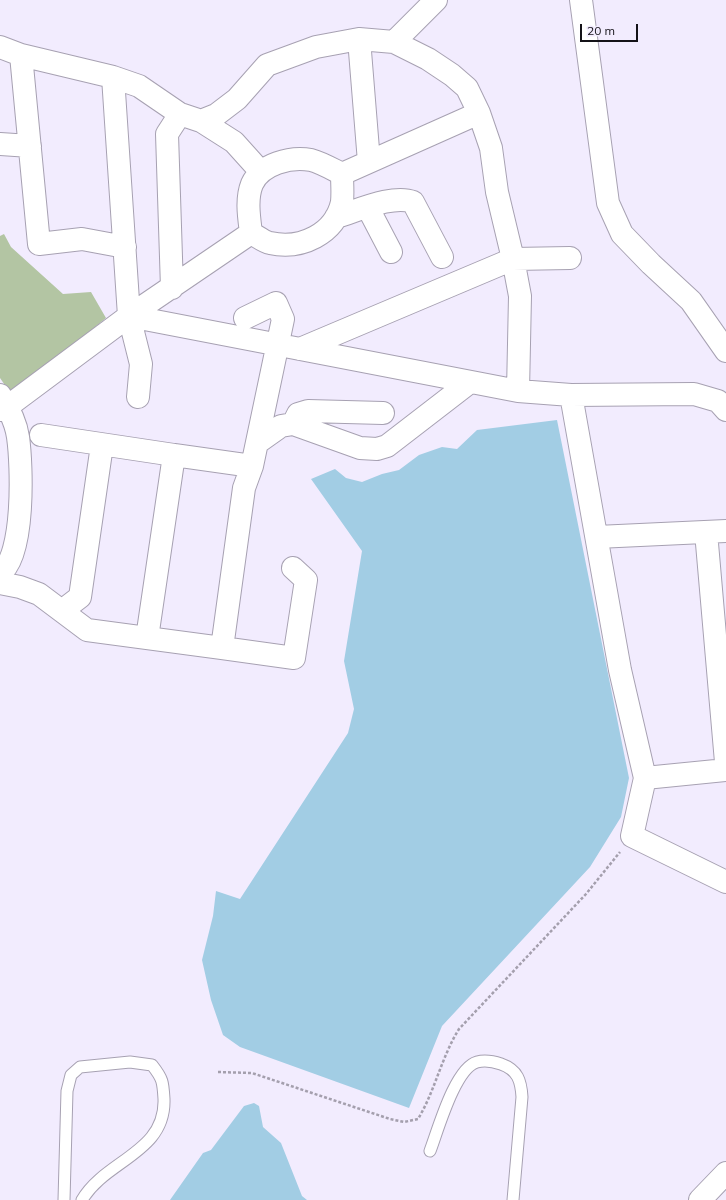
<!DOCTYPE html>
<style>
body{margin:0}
#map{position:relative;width:726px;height:1200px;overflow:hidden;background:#f2ecfe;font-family:Mulish,sans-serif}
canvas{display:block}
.scale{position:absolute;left:580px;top:24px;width:58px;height:18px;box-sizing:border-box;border:2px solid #141218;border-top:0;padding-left:5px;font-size:12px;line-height:14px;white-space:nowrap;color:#141218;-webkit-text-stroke:3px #f2ecfe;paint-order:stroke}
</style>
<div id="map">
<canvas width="726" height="1200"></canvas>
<div class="scale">20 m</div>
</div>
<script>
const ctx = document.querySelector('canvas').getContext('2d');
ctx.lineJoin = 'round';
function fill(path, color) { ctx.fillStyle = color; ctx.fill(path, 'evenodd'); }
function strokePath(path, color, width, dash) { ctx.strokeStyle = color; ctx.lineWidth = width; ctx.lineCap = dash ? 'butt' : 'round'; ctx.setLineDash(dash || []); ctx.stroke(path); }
fill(new Path2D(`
 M 4,234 L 11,247 L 63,294 L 91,292 L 106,318 L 41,372 L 11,394 L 0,378 L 0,236 Z`), '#b3c5a3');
fill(new Path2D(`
 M 557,420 L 629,778 L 621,817 L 590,867 L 442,1026 L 409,1108 L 240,1047 L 223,1035 L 211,1000 L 202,960 L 213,916 L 216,891 L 240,899 L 348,733 L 354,709 L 344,661 L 362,551 L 311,479 L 335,469 L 346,478 L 362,482 L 382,474 L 399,470 L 419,455 L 442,447 L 457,449 L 477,430 Z
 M 254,1103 L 259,1106 L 263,1127 L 281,1143 L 302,1196 L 307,1200 L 170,1200 L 203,1153 L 211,1150 L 244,1106 Z`), '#a2cde4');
const lane = new Path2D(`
 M 430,1151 C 438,1130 455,1068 477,1062 C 485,1060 495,1062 501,1064 C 518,1070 521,1081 522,1097 L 513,1200
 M 64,1200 L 67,1091 L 71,1075 L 80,1067 L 130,1062 L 152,1065 C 163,1079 163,1082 164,1099 C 166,1153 105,1160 82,1200`);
const street = new Path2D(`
 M 581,0 L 608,203 L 622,234 L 651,264 L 691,301 L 726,351
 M 359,39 L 369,162
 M 394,42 L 436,0
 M 0,47 L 21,55 L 113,77 L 139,86 L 180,114 L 201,121 L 216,115 L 237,99 L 267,65 L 316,47 L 359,39 L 394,42 L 428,59 L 452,75 L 467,88 L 479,113 L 491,148 L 497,192 L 513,259 L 520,296 L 518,391
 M 21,55 L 39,244 L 82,239 L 125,247
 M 113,77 L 129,316 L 141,364 L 138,397
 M 201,121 L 234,142 L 261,172
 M 0,144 L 30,146
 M 368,208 L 391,252
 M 336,217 C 357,211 393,194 413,202 L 442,257
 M 251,233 C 249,217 246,199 252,184 C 261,164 291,156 311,160 C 322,163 332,169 342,174
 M 172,288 L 167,134 L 180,114
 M 129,316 L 518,391 L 571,395 L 620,670 L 645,778 L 632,836 L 726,882
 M 300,349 L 513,259 L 570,258
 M 0,395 C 8,407 16,423 18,437 C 22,465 25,557 0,573
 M 571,395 L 694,394 L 718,401 L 726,410
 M 0,410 L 7,407 L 129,316 L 251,233 C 257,236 264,242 270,243 C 301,250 335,234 342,202 C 343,192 342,183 342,174 L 479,113
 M 293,424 L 298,414 L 308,411 L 383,413
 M 41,435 L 174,455
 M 257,443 L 281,426 L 293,424 L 360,448 L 377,449 L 387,446 L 470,382
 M 706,532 L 726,762
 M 597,537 L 726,531
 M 0,583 L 20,587 L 39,594 L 87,630 L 222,648 L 244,488 L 252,466 L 283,319 L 276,303 L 245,318
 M 63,610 L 80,597 L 102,445
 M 147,638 L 174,455 L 252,466
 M 222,648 L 294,658 L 306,580 L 293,568
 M 645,778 L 726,770
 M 700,1200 L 726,1173`);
strokePath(lane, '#a7a1b2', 13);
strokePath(street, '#a7a1b2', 24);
strokePath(new Path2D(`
 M 218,1072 L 252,1073 L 390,1119 L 404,1122 L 418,1119 C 435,1091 441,1058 459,1029 L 586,894 L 620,852`), '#a49fad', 2.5, [3, 2]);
strokePath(lane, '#fff', 11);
strokePath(street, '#fff', 22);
</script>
